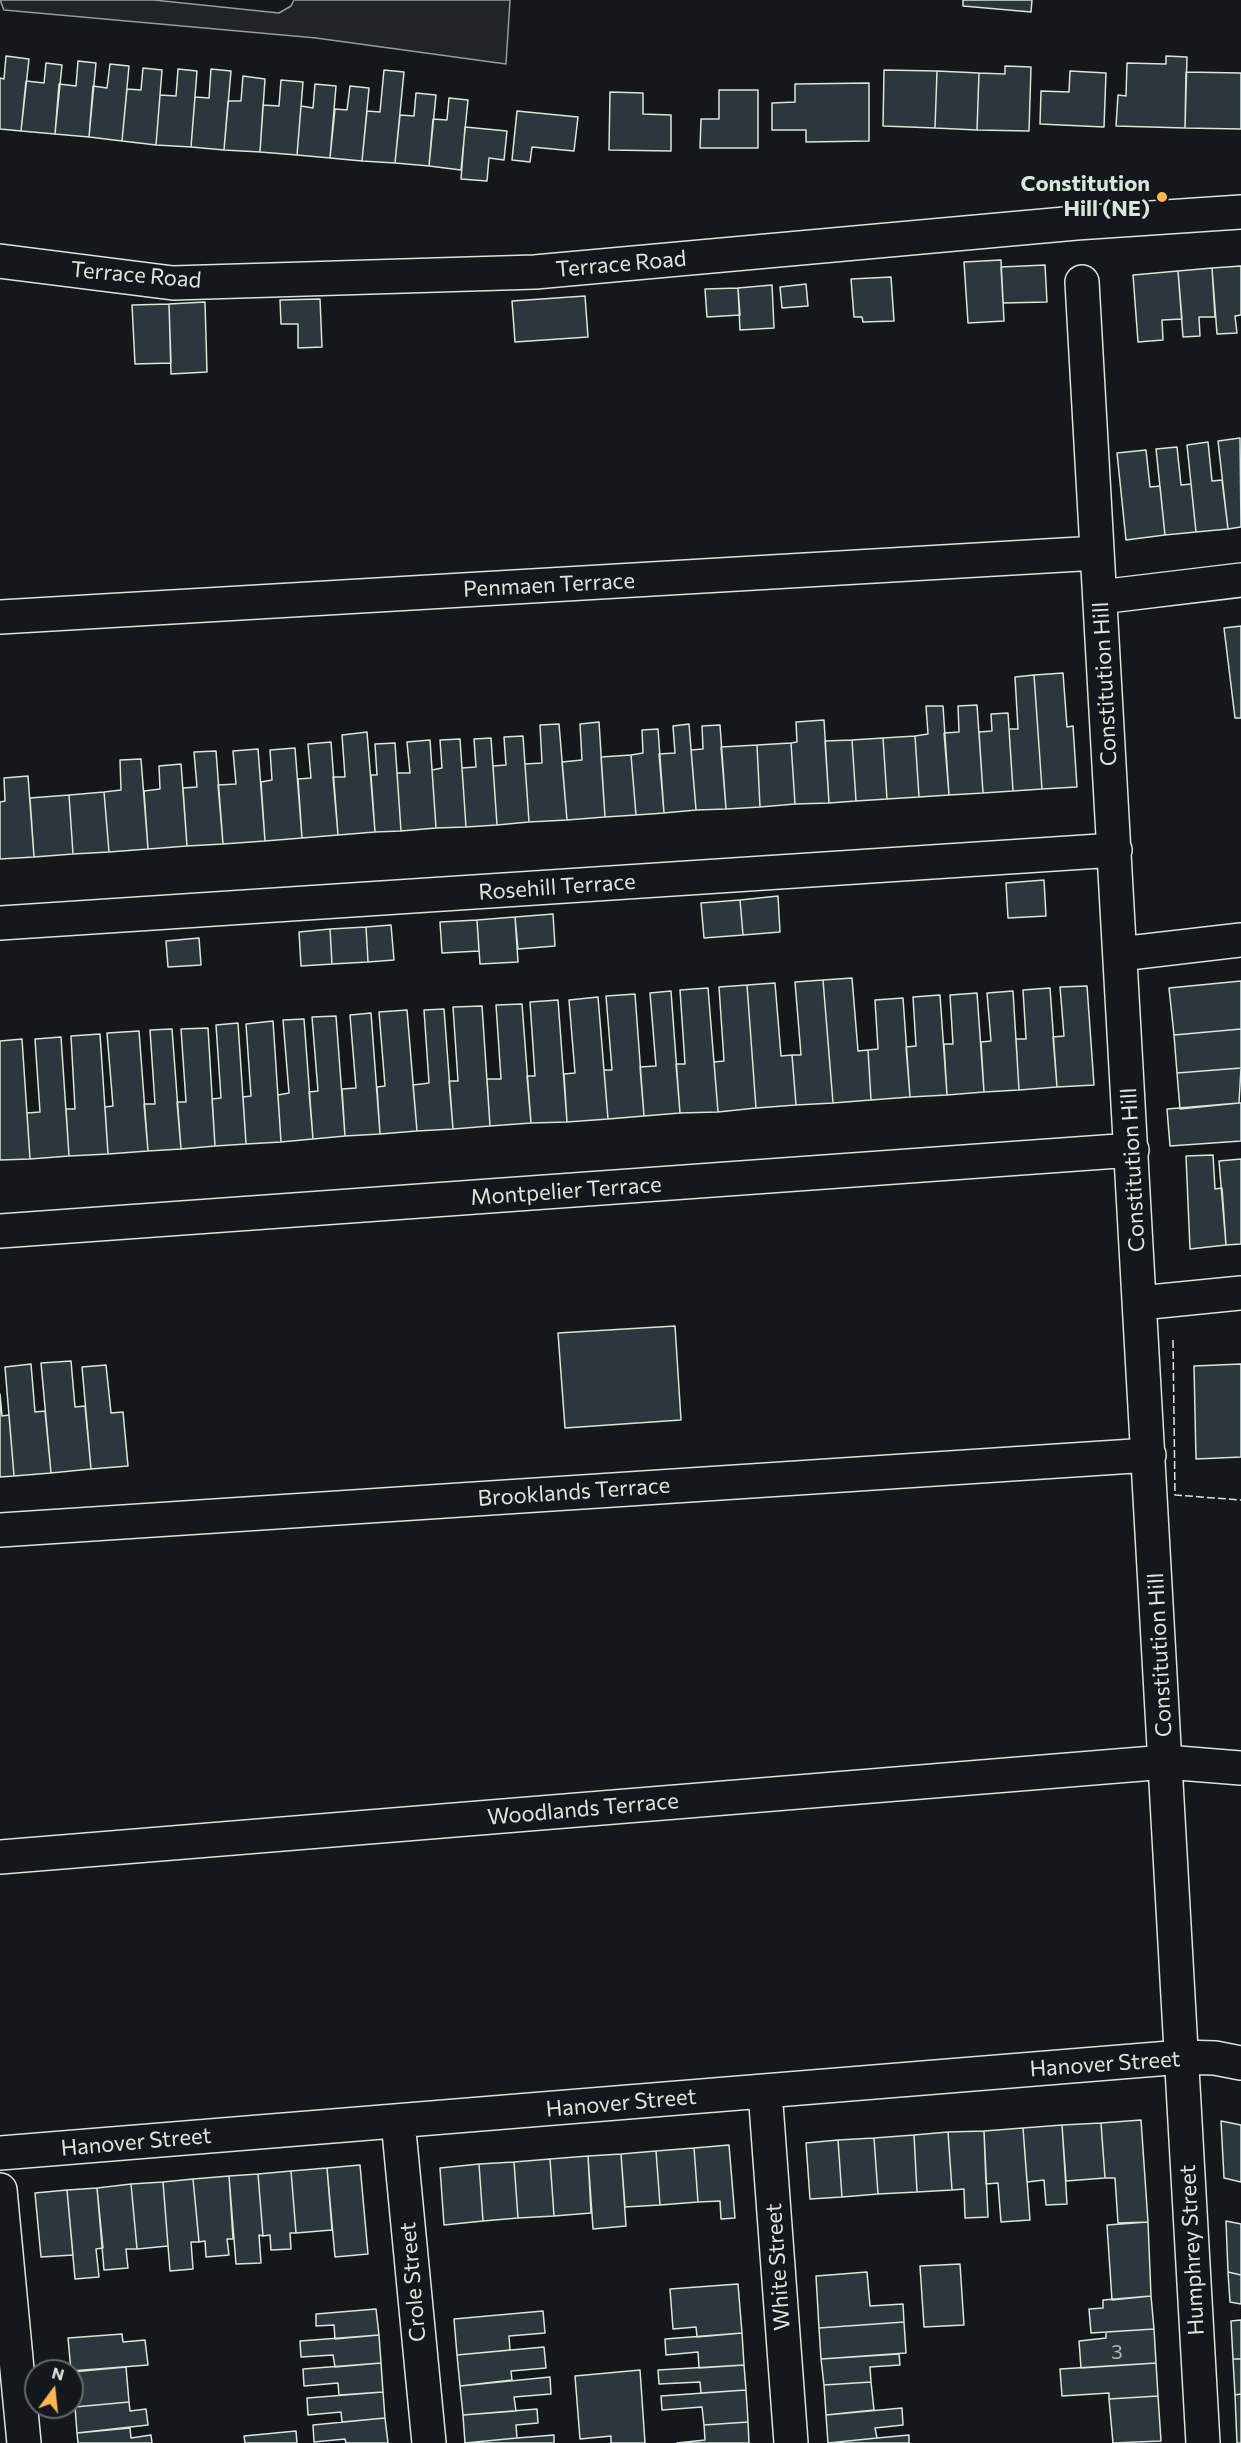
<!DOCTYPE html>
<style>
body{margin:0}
#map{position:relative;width:1241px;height:2443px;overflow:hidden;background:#14181c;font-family:Commissioner,sans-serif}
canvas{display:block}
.north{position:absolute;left:24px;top:2359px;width:60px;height:60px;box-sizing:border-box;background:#14181c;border:2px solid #626a69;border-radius:50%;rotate:15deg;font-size:16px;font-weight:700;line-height:24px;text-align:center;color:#d8e6dc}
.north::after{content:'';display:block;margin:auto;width:21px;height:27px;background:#ffb74d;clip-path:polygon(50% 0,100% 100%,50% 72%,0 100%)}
</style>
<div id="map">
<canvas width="1241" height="2443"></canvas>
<div class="north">N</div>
</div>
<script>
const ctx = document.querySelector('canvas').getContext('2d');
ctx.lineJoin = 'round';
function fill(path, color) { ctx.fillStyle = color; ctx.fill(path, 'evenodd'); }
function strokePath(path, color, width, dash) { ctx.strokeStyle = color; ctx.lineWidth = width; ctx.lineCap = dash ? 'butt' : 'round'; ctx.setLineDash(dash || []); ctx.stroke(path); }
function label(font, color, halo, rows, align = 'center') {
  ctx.font = font + ' Commissioner,sans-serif'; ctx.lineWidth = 4.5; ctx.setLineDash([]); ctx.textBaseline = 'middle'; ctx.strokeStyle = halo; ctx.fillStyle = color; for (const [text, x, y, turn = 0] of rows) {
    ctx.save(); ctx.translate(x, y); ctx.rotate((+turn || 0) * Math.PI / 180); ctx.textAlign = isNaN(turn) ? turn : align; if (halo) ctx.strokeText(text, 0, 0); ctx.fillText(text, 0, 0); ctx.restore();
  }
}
const green = new Path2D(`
 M 0,0 L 154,0 L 279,13 L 291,6 L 294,0 L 510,0 L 506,64 L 316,38 L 4,10 Z`);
fill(green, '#202428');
strokePath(green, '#939e99', 1.5);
const building = new Path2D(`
 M 963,0 L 1032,0 L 1031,12 L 963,6 Z
 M 6,56 L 29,59 L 21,131 L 0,129 L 0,78 L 4,79 Z
 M 1166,56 L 1187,57 L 1185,128 L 1116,126 L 1118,95 L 1126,96 L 1127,63 L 1166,64 Z
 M 78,61 L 96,63 L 89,137 L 55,134 L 59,84 L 76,86 Z
 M 46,63 L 62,65 L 55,134 L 21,131 L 26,81 L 44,83 Z
 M 110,64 L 129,66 L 122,141 L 89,137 L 93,86 L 107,88 Z
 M 1005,66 L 1031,67 L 1029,131 L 977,130 L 979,73 L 1005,74 Z
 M 143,68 L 162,70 L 156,145 L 122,141 L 127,89 L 141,90 Z
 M 178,69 L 197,71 L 191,147 L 156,145 L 160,95 L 176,96 Z
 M 211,69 L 231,71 L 224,150 L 191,147 L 195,97 L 209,98 Z
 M 384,70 L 404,72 L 395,163 L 362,161 L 367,111 L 380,112 Z
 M 884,70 L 937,71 L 935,128 L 883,126 Z
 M 937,71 L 979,73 L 977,130 L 935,128 Z
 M 1070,71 L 1106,73 L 1104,127 L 1040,124 L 1041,91 L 1069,92 Z
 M 1186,72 L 1241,73 L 1241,129 L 1185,128 Z
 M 243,76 L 265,79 L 260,152 L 224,150 L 228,101 L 241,101 Z
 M 281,80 L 303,82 L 297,155 L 260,152 L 263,105 L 279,106 Z
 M 869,83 L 869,141 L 806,142 L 806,130 L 772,130 L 772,103 L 795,102 L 795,84 Z
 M 315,84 L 336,86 L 330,158 L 297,155 L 301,106 L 313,108 Z
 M 350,86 L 369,88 L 362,161 L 330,158 L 335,109 L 347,110 Z
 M 719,90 L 758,90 L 758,148 L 700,148 L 701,119 L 719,119 Z
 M 610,92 L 643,93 L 643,114 L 671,115 L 671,151 L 609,150 Z
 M 416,93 L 436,95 L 429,166 L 395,163 L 400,115 L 414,116 Z
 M 449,98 L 468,100 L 461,170 L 429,166 L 433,119 L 447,120 Z
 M 517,111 L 578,117 L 574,151 L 532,147 L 530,162 L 512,160 Z
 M 465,127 L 507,131 L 504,160 L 489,158 L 487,181 L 461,179 Z
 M 1001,260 L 1004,321 L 968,323 L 964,262 Z
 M 1045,265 L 1047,302 L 1003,303 L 1001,267 Z
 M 1241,266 L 1241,315 L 1235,316 L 1237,333 L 1217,334 L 1212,268 Z
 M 1212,268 L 1215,317 L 1199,317 L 1200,336 L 1183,337 L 1178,271 Z
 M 1178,271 L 1182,319 L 1162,320 L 1163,340 L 1138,342 L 1133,275 Z
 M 891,277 L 894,321 L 863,322 L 862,317 L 854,317 L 851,279 Z
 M 806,284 L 808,306 L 782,308 L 780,287 Z
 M 772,285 L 774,328 L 740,330 L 738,288 Z
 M 738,288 L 740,315 L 707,317 L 705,289 Z
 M 585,296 L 588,337 L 515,342 L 512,301 Z
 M 320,299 L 322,347 L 298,348 L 298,324 L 281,324 L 280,300 Z
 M 205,302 L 207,372 L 171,374 L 169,304 Z
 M 169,304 L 171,363 L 135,364 L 132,305 Z
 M 1240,438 L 1241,527 L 1228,529 L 1218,441 Z
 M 1208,442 L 1212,481 L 1222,480 L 1228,529 L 1196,532 L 1187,445 Z
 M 1177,447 L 1181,485 L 1191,484 L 1196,532 L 1165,535 L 1156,449 Z
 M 1146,450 L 1150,487 L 1160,486 L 1165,535 L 1126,540 L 1117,453 Z
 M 1241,626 L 1241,718 L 1235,718 L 1224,628 Z
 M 1063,673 L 1067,727 L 1073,726 L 1077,787 L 1042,789 L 1034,675 Z
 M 1034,675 L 1042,789 L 1013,791 L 1009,729 L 1018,729 L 1015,677 Z
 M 977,705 L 983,793 L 949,795 L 944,733 L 959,732 L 958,706 Z
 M 926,706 L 943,706 L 949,795 L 919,797 L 915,736 L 928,734 Z
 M 1008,713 L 1013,791 L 983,793 L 979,732 L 992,731 L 991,714 Z
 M 824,720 L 829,803 L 795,804 L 791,743 L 797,742 L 796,722 Z
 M 599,722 L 605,817 L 567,820 L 562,762 L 582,760 L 580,724 Z
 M 559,724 L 567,820 L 529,822 L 525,764 L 542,763 L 540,725 Z
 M 689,724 L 696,810 L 664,813 L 659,754 L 675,753 L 673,726 Z
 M 720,725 L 726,809 L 696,810 L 691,750 L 703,749 L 702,726 Z
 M 658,729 L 664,813 L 636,815 L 631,755 L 643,753 L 642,730 Z
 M 367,732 L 375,832 L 338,835 L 333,777 L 345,777 L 342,735 Z
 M 523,736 L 529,822 L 497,825 L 493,766 L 506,765 L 504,737 Z
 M 915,736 L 919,797 L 887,799 L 883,738 Z
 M 491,738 L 497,825 L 466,827 L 462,768 L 476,767 L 474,739 Z
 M 883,738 L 887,799 L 856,801 L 852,740 Z
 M 460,739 L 466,827 L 436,828 L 432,770 L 442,768 L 440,740 Z
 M 430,740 L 436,828 L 401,831 L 397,773 L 410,773 L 407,742 Z
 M 852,740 L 856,801 L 829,803 L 825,741 Z
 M 331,742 L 338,835 L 302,838 L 298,779 L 311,778 L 308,744 Z
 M 395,743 L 401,831 L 375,832 L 371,775 L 377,775 L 375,744 Z
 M 791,743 L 795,804 L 760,807 L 757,745 Z
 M 757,745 L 760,807 L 726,809 L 721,747 Z
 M 295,748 L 302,838 L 265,841 L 261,782 L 272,780 L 270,750 Z
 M 258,749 L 265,841 L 223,844 L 218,785 L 236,784 L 233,751 Z
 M 216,751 L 223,844 L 187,846 L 183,788 L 197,787 L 194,752 Z
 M 631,755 L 636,815 L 605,817 L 601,757 Z
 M 141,759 L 148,849 L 109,852 L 104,792 L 121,790 L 120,760 Z
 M 181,764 L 187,846 L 148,849 L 144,791 L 160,789 L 159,766 Z
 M 28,776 L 34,857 L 0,859 L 0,802 L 5,801 L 4,778 Z
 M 104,792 L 109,852 L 73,854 L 69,795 Z
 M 69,795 L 73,854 L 34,857 L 30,798 Z
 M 1044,880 L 1046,916 L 1008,918 L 1006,883 Z
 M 778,896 L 780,932 L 743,935 L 740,900 Z
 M 740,900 L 743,935 L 704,938 L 701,903 Z
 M 553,914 L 555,946 L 518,949 L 515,917 Z
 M 515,917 L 518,962 L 480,964 L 477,920 Z
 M 477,920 L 479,951 L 442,953 L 440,922 Z
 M 391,925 L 394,960 L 368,962 L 366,927 Z
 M 366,927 L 368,962 L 332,964 L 330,929 Z
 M 330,929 L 332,964 L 301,966 L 299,932 Z
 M 199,938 L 201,965 L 168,967 L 166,941 Z
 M 852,978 L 858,1051 L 868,1050 L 871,1100 L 833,1103 L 823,980 Z
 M 823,980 L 833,1103 L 796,1105 L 792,1055 L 801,1055 L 795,982 Z
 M 1241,981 L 1241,1029 L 1174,1035 L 1169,988 Z
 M 775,983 L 781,1056 L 792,1055 L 796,1105 L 756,1108 L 747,985 Z
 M 747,985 L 756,1108 L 718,1112 L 714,1062 L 724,1061 L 719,987 Z
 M 1087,986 L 1094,1085 L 1057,1087 L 1053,1037 L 1064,1036 L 1060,987 Z
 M 708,988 L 718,1112 L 680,1113 L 676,1064 L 685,1064 L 680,990 Z
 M 1050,988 L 1057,1087 L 1019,1090 L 1016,1039 L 1026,1039 L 1023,990 Z
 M 671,991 L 680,1113 L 644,1116 L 640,1067 L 656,1066 L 650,993 Z
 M 1013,991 L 1019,1090 L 984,1092 L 981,1042 L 991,1041 L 987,993 Z
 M 977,993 L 984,1092 L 947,1095 L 944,1044 L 953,1044 L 950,995 Z
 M 635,994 L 644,1116 L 608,1119 L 604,1070 L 612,1070 L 606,996 Z
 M 940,995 L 947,1095 L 910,1097 L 906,1047 L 916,1046 L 913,997 Z
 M 598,997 L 608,1119 L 567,1122 L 564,1074 L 575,1073 L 569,1000 Z
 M 903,998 L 910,1097 L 871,1100 L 868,1050 L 878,1049 L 875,1000 Z
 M 558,1000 L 567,1122 L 531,1123 L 527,1076 L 535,1076 L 530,1002 Z
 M 522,1004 L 531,1123 L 490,1126 L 487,1079 L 501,1079 L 496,1005 Z
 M 482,1006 L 490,1126 L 453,1129 L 449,1081 L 458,1081 L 453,1007 Z
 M 444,1009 L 453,1129 L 417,1131 L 413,1085 L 429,1083 L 424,1010 Z
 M 407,1010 L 417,1131 L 380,1134 L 377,1087 L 385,1086 L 379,1012 Z
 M 371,1013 L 380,1134 L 345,1136 L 342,1089 L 356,1088 L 350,1015 Z
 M 336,1016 L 345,1136 L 313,1139 L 309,1092 L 318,1091 L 312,1017 Z
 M 304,1019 L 313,1139 L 281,1142 L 278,1095 L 289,1093 L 283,1020 Z
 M 273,1021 L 281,1142 L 246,1144 L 243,1097 L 251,1096 L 246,1024 Z
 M 238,1023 L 246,1144 L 215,1146 L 212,1099 L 221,1098 L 216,1025 Z
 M 208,1028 L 215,1146 L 181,1149 L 177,1102 L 186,1102 L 181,1029 Z
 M 172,1029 L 181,1149 L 148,1151 L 144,1104 L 155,1104 L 150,1030 Z
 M 1241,1029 L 1241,1068 L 1177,1073 L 1174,1035 Z
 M 139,1031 L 148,1151 L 108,1154 L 105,1107 L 113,1106 L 107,1033 Z
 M 100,1034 L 108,1154 L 69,1156 L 66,1109 L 75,1109 L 71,1036 Z
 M 61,1037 L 69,1156 L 30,1159 L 27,1113 L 40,1112 L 35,1039 Z
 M 22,1039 L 30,1159 L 0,1160 L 0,1041 Z
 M 1241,1068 L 1239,1103 L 1180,1109 L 1177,1073 Z
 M 1239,1103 L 1241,1103 L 1241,1141 L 1170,1146 L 1167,1109 Z
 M 1213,1155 L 1215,1189 L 1222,1188 L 1226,1245 L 1190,1249 L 1186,1156 Z
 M 1241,1159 L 1241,1244 L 1226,1245 L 1219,1161 Z
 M 675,1326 L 681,1420 L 565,1428 L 558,1333 Z
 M 71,1361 L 75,1407 L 85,1406 L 91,1469 L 51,1473 L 41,1363 Z
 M 31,1364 L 35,1412 L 45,1411 L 51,1473 L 14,1476 L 5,1367 Z
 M 1241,1364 L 1241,1457 L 1196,1459 L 1194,1366 Z
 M 106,1365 L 111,1413 L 123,1412 L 128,1466 L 91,1469 L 82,1367 Z
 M 0,1394 L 2,1416 L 9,1415 L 14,1476 L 0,1477 Z
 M 1141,2120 L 1148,2222 L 1118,2223 L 1115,2178 L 1105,2178 L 1101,2123 Z
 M 1221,2121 L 1241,2125 L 1241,2182 L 1224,2178 Z
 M 1101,2123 L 1105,2178 L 1066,2181 L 1062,2125 Z
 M 1062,2125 L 1067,2204 L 1046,2205 L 1044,2180 L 1027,2182 L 1023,2128 Z
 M 1023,2128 L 1030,2220 L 1001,2222 L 998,2183 L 986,2184 L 984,2131 Z
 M 984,2131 L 988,2217 L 965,2218 L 964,2189 L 952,2190 L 948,2132 Z
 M 948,2132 L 952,2190 L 917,2192 L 914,2135 Z
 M 914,2135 L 917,2192 L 878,2194 L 874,2138 Z
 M 874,2138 L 878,2194 L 842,2197 L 838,2140 Z
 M 838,2140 L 842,2197 L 810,2199 L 806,2143 Z
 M 729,2145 L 735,2218 L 721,2219 L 720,2201 L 698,2202 L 694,2148 Z
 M 694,2148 L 698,2202 L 660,2205 L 656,2151 Z
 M 656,2151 L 660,2205 L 625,2207 L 621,2154 Z
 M 621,2154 L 626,2226 L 593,2229 L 588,2156 Z
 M 588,2156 L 591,2213 L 554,2216 L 550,2159 Z
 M 550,2159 L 554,2216 L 518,2218 L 514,2162 Z
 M 514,2162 L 518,2218 L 483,2221 L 479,2164 Z
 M 479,2164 L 483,2221 L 444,2225 L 440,2168 Z
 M 360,2165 L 368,2254 L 335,2257 L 327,2168 Z
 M 327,2168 L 332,2230 L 296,2233 L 291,2171 Z
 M 291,2171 L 296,2233 L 290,2233 L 291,2249 L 271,2250 L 270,2235 L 263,2236 L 258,2174 Z
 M 258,2174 L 263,2236 L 259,2235 L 261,2263 L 236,2264 L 229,2176 Z
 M 229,2176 L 233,2239 L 227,2239 L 229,2255 L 206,2257 L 205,2241 L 199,2242 L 193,2179 Z
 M 193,2179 L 199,2242 L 191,2242 L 193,2269 L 170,2271 L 163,2182 Z
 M 163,2182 L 168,2246 L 137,2249 L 131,2184 Z
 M 131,2184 L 137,2249 L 126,2249 L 128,2268 L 104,2270 L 97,2188 Z
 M 97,2188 L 103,2248 L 96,2249 L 99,2277 L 75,2279 L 67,2190 Z
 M 67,2190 L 73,2255 L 41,2257 L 35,2193 Z
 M 1226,2221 L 1241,2224 L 1241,2275 L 1228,2272 Z
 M 1148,2222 L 1151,2296 L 1112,2300 L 1107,2225 Z
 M 960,2264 L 964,2325 L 924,2327 L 920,2266 Z
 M 867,2272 L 870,2306 L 903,2304 L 904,2322 L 819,2328 L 816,2276 Z
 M 1228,2272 L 1241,2275 L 1241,2304 L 1230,2302 Z
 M 738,2284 L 742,2333 L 697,2337 L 696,2327 L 673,2329 L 670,2289 Z
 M 1151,2296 L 1154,2329 L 1091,2333 L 1089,2309 L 1103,2308 L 1103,2300 Z
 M 376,2309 L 379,2335 L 335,2339 L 334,2325 L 316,2326 L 316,2314 Z
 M 543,2311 L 545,2333 L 509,2336 L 510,2350 L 457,2355 L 454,2319 Z
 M 1241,2320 L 1241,2359 L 1233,2359 L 1231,2321 Z
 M 904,2322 L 906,2353 L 821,2359 L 819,2328 Z
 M 1154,2329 L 1156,2363 L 1081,2368 L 1079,2341 L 1106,2338 L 1106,2332 Z
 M 742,2333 L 744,2365 L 699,2368 L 698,2352 L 666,2355 L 665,2339 Z
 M 122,2334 L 123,2342 L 145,2340 L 148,2365 L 71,2371 L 68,2338 Z
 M 379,2335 L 381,2363 L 335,2367 L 333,2355 L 301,2357 L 300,2341 Z
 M 544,2347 L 546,2368 L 511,2371 L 512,2380 L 460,2386 L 457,2355 Z
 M 899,2354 L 900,2365 L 870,2367 L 871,2382 L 824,2385 L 821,2359 Z
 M 1233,2359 L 1241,2359 L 1241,2394 L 1235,2395 Z
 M 381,2363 L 383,2392 L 339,2395 L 338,2383 L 304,2386 L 303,2369 Z
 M 1156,2363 L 1158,2396 L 1109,2399 L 1109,2393 L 1062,2396 L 1060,2369 Z
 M 744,2365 L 746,2390 L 701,2393 L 700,2382 L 659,2384 L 658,2370 Z
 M 126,2367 L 129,2402 L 75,2407 L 72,2372 Z
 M 640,2370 L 645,2443 L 611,2443 L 611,2436 L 580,2439 L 575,2376 Z
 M 550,2377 L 551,2394 L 514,2397 L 516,2411 L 463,2415 L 460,2386 Z
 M 871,2382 L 874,2410 L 826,2415 L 824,2385 Z
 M 746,2390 L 748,2422 L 704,2425 L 702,2407 L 662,2410 L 661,2396 Z
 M 383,2392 L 385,2418 L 342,2422 L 341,2412 L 308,2415 L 307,2398 Z
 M 1241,2394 L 1241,2443 L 1237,2443 L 1235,2395 Z
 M 1158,2396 L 1161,2441 L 1113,2443 L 1109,2399 Z
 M 129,2402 L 130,2411 L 146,2409 L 148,2425 L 77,2433 L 75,2407 Z
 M 902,2408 L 903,2425 L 875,2428 L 877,2438 L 828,2443 L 826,2415 Z
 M 537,2409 L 538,2423 L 516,2425 L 517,2438 L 465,2443 L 463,2415 Z
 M 385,2418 L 388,2443 L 346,2443 L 345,2439 L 314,2442 L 313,2425 Z
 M 748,2422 L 749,2443 L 677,2443 L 705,2440 L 704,2425 Z
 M 130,2428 L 131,2438 L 151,2435 L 152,2443 L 78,2443 L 77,2433 Z
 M 296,2431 L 297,2443 L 245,2443 L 244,2436 Z
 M 554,2435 L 554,2443 L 465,2443 L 517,2438 Z
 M 909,2435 L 909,2443 L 828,2443 L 877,2438 Z`);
fill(building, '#2c363c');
strokePath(building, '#d8e6dc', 1.5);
const minor = new Path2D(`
 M 0,261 L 173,283 L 535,272 L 1076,223 L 1241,212
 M 1082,282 L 1203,2443
 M 1100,597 L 1241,580
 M 0,617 L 1097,553
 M 0,923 L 1115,850
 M 1120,954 L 1241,940
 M 0,1231 L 1132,1150
 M 1140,1303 L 1241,1293
 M 0,1530 L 1149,1455
 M 0,1857 L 1166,1762 L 1241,1768
 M 765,2091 L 791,2443
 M 398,2121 L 429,2443
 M 0,2153 L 1182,2057 L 1215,2058 L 1241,2063
 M 0,2190 L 24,2443`);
strokePath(minor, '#d8e6dc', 36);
strokePath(minor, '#14181c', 33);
strokePath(new Path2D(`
 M 1173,1340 L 1175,1495 L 1241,1500`), '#d8e6dc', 1.5, [8, 3]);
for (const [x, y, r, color] of [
 [1162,197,6,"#ffb74d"]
]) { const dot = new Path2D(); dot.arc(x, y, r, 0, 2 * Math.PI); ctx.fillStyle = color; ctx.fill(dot); strokePath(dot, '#14181c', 2); }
label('20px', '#adbab4', null, [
 ["3",1117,2352]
]);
label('bold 22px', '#d8e6dc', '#14181c', [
 ["Constitution",1150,184],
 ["Hill (NE)",1150,209]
], 'right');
label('22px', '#d8e6dc', '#14181c', [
 ["Terrace Road",621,264,-5],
 ["Terrace Road",136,275,5],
 ["Penmaen Terrace",549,585,-3],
 ["Constitution Hill",1105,684,-93],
 ["Rosehill Terrace",557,887,-4],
 ["Constitution Hill",1133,1170,-93],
 ["Montpelier Terrace",566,1191,-4],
 ["Brooklands Terrace",574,1492,-4],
 ["Constitution Hill",1160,1655,-93],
 ["Woodlands Terrace",583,1809,-5],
 ["Hanover Street",1105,2064,-4],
 ["Hanover Street",621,2103,-5],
 ["Hanover Street",136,2142,-5],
 ["Humphrey Street",1192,2250,-93],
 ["White Street",778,2267,-94],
 ["Crole Street",413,2282,-95]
]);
</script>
